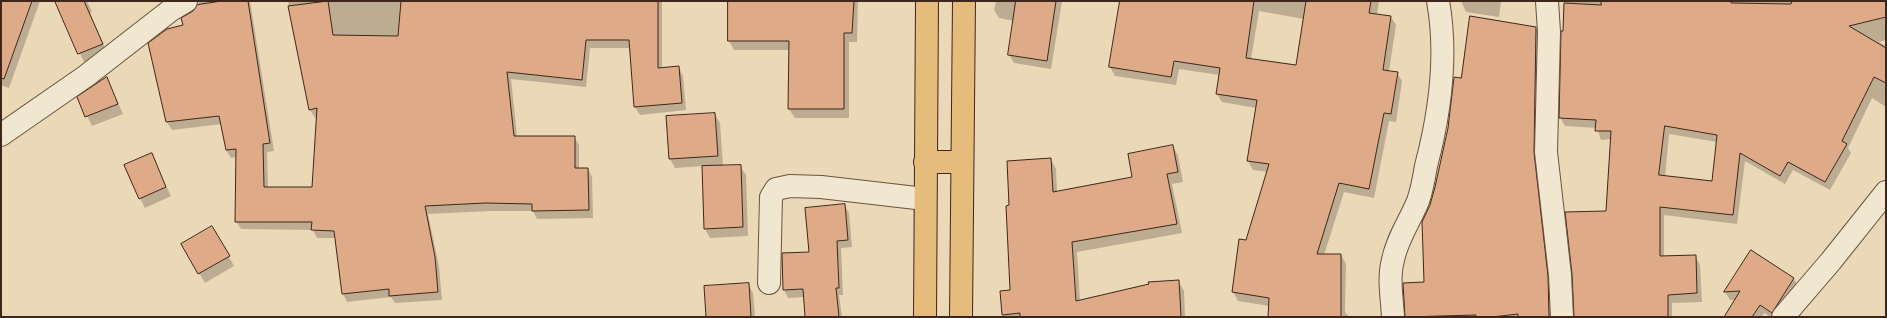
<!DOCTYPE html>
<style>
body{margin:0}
#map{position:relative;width:1887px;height:318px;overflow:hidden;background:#ead8b7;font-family:"Old Standard TT",serif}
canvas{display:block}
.frame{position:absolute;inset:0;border:2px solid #3e271a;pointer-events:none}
</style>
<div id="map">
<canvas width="1887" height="318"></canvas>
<div class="frame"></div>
</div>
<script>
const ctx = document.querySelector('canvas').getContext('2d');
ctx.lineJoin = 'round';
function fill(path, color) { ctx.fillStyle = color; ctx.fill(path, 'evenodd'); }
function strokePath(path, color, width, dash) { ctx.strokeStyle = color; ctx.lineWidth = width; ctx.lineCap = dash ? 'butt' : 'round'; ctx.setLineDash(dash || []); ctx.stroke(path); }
fill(new Path2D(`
 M 1,1 L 40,1 L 9,88 L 1,85 Z
 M 56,1 L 87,1 L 92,12 L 90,13 L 107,53 L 84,62 Z
 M 199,1 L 250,1 L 274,151 L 267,152 L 268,188 L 313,188 L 318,117 L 315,118 L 310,110 L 288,1 L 662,1 L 662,69 L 679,68 L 683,76 L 686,110 L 640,115 L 635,107 L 631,48 L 590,48 L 586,87 L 511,79 L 517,136 L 574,137 L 579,145 L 579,169 L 588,169 L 592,177 L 593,218 L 537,219 L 533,211 L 491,211 L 428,214 L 439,266 L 442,300 L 395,303 L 391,297 L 347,302 L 343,294 L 336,238 L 317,238 L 313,230 L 241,229 L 236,221 L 237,157 L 231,158 L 226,150 L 222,124 L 172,130 L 167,122 L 149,44 L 184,26 L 198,8 Z
 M 729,1 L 858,1 L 857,42 L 849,42 L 849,118 L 795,118 L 789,109 L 790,50 L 734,50 L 729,41 Z
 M 996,1 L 1062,1 L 1051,69 L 1014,63 L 1009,55 L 1014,21 L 999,18 L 994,10 Z
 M 1121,1 L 1379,1 L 1377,15 L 1391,17 L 1396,25 L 1389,71 L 1397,73 L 1402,81 L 1396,122 L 1389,121 L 1374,198 L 1344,192 L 1324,255 L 1341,255 L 1346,264 L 1345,312 L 1349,317 L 1269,317 L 1270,306 L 1238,301 L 1233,292 L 1246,241 L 1268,172 L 1253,170 L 1248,161 L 1256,108 L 1222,102 L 1217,94 L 1220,75 L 1179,69 L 1176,85 L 1115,76 L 1110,67 ZM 1259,11 L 1304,19 L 1297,66 L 1251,59 Z
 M 1461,1 L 1501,1 L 1499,17 L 1466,12 Z
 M 1564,1 L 1886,1 L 1886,40 L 1879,42 L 1886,46 L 1886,107 L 1872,98 L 1848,148 L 1851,153 L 1830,190 L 1793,170 L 1785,184 L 1745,161 L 1737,224 L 1664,215 L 1664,257 L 1695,256 L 1700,265 L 1702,302 L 1672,303 L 1672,317 L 1575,317 L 1607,212 L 1611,139 L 1601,140 L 1597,128 L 1565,126 L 1560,117 ZM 1669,134 L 1717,142 L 1713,182 L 1665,177 Z
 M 1536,28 L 1540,37 L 1553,317 L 1406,317 L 1425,283 L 1431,205 L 1461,79 Z
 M 107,78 L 123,114 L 92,126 L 78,98 Z
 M 715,114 L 720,123 L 723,166 L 740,166 L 746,175 L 748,236 L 710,238 L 705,229 L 703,166 L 675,168 L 670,159 Z
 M 1173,146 L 1178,156 L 1183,182 L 1172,184 L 1182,233 L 1077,252 L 1080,301 L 1178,281 L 1184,291 L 1185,317 L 1004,317 L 1003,314 L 1012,291 L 1010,206 L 1051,159 L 1056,169 L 1057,192 L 1133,178 Z
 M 151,155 L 171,196 L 145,208 L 140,198 Z
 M 844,205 L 849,213 L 852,247 L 841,248 L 843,295 L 839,295 L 842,317 L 806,317 L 804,297 L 788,298 L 784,290 Z
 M 212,228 L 234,266 L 205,283 L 182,245 Z
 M 1751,251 L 1794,279 L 1799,287 L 1779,317 L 1771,317 L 1764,313 L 1762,317 L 1725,317 L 1736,300 L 1730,300 L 1725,292 Z
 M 748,284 L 753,293 L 755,317 L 707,317 Z`), '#0003');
const building = new Path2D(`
 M 1,1 L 32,1 L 4,79 L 1,78 Z
 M 55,1 L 84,1 L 103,44 L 78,54 Z
 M 222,1 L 248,1 L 270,143 L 263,144 L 264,187 L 312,187 L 317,108 L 309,110 L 288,6 L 328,1 L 333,35 L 398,36 L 401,1 L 658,1 L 658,68 L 679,66 L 682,103 L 634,107 L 629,40 L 586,40 L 582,80 L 507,72 L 514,136 L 575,136 L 575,168 L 588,168 L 589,210 L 532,211 L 532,204 L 486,203 L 425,206 L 435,257 L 438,292 L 389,296 L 389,289 L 342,294 L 334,231 L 311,230 L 312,222 L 235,222 L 236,149 L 226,150 L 219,116 L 166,122 L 148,43 L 167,29 L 183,25 L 181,18 L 193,11 L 197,5 Z
 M 728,1 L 854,1 L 852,33 L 844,33 L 844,109 L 788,109 L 789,41 L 728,41 Z
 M 1016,1 L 1056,1 L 1047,61 L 1008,55 Z
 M 1120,1 L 1254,1 L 1246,58 L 1296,65 L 1306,1 L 1371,1 L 1369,13 L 1391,16 L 1383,70 L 1398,72 L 1391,114 L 1384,113 L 1369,189 L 1339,183 L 1317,254 L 1341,254 L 1341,317 L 1268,317 L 1269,298 L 1232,292 L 1239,239 L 1246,240 L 1269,164 L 1247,161 L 1257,100 L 1216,94 L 1220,68 L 1174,61 L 1171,77 L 1109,67 Z
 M 1601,1 L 1731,1 L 1731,3 L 1791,4 L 1792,1 L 1886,1 L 1886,17 L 1849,26 L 1886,48 L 1886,83 L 1874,77 L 1842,141 L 1847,144 L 1825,182 L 1788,162 L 1780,176 L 1740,153 L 1733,215 L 1660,207 L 1660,256 L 1696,255 L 1697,293 L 1668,295 L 1668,317 L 1574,317 L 1572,274 L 1565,212 L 1606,211 L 1611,131 L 1595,131 L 1596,120 L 1559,118 L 1561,31 L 1563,31 L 1564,3 L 1601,5 ZM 1665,126 L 1717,135 L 1712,181 L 1659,175 Z
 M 1470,16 L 1536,27 L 1534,152 L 1548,276 L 1549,317 L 1518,317 L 1518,314 L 1492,317 L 1476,317 L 1476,315 L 1405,317 L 1403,283 L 1424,282 L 1422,222 L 1430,205 L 1435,187 L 1448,128 L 1454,77 L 1461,78 Z
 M 107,77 L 118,104 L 85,117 L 77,97 Z
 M 715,113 L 718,156 L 669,159 L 666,116 Z
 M 1173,145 L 1178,172 L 1167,174 L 1177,224 L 1072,242 L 1076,301 L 1149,284 L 1148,282 L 1179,280 L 1181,317 L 1020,317 L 1020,313 L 1002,315 L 1000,291 L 1010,290 L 1006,206 L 1009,205 L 1007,161 L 1051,158 L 1053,192 L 1132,177 L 1128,154 Z
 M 152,153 L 166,187 L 139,199 L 124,165 Z
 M 741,165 L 743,227 L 704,229 L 702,166 Z
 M 845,204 L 848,240 L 837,241 L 839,288 L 836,288 L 839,317 L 805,317 L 803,289 L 783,290 L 782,253 L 809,252 L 805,208 Z
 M 212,226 L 230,256 L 198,274 L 181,244 Z
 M 1751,250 L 1794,278 L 1772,313 L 1760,305 L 1752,317 L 1724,317 L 1740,291 L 1724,292 Z
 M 749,283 L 751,317 L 706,317 L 704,286 Z`);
fill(building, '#dfaa88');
strokePath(building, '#3e271a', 1);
const minor = new Path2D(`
 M 1547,1 L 1549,32 L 1546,152 L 1560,275 L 1562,317
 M 1,135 L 86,76 L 171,10 L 186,1
 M 769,283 L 771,197 L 776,189 L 790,186 L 821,187 L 925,199
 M 1393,317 C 1392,298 1388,278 1393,260 C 1397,239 1410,221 1418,201 C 1422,190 1424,178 1426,166 C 1440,113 1448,56 1438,1
 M 1783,317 L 1831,261 L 1886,192`);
const highway = new Path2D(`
 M 925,162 L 962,162
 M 925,317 L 927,1
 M 961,317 L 964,1`);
strokePath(minor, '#695341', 24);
strokePath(highway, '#3e271a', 24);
strokePath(minor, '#f1e6d0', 22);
strokePath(highway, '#e5bc7c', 22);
</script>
